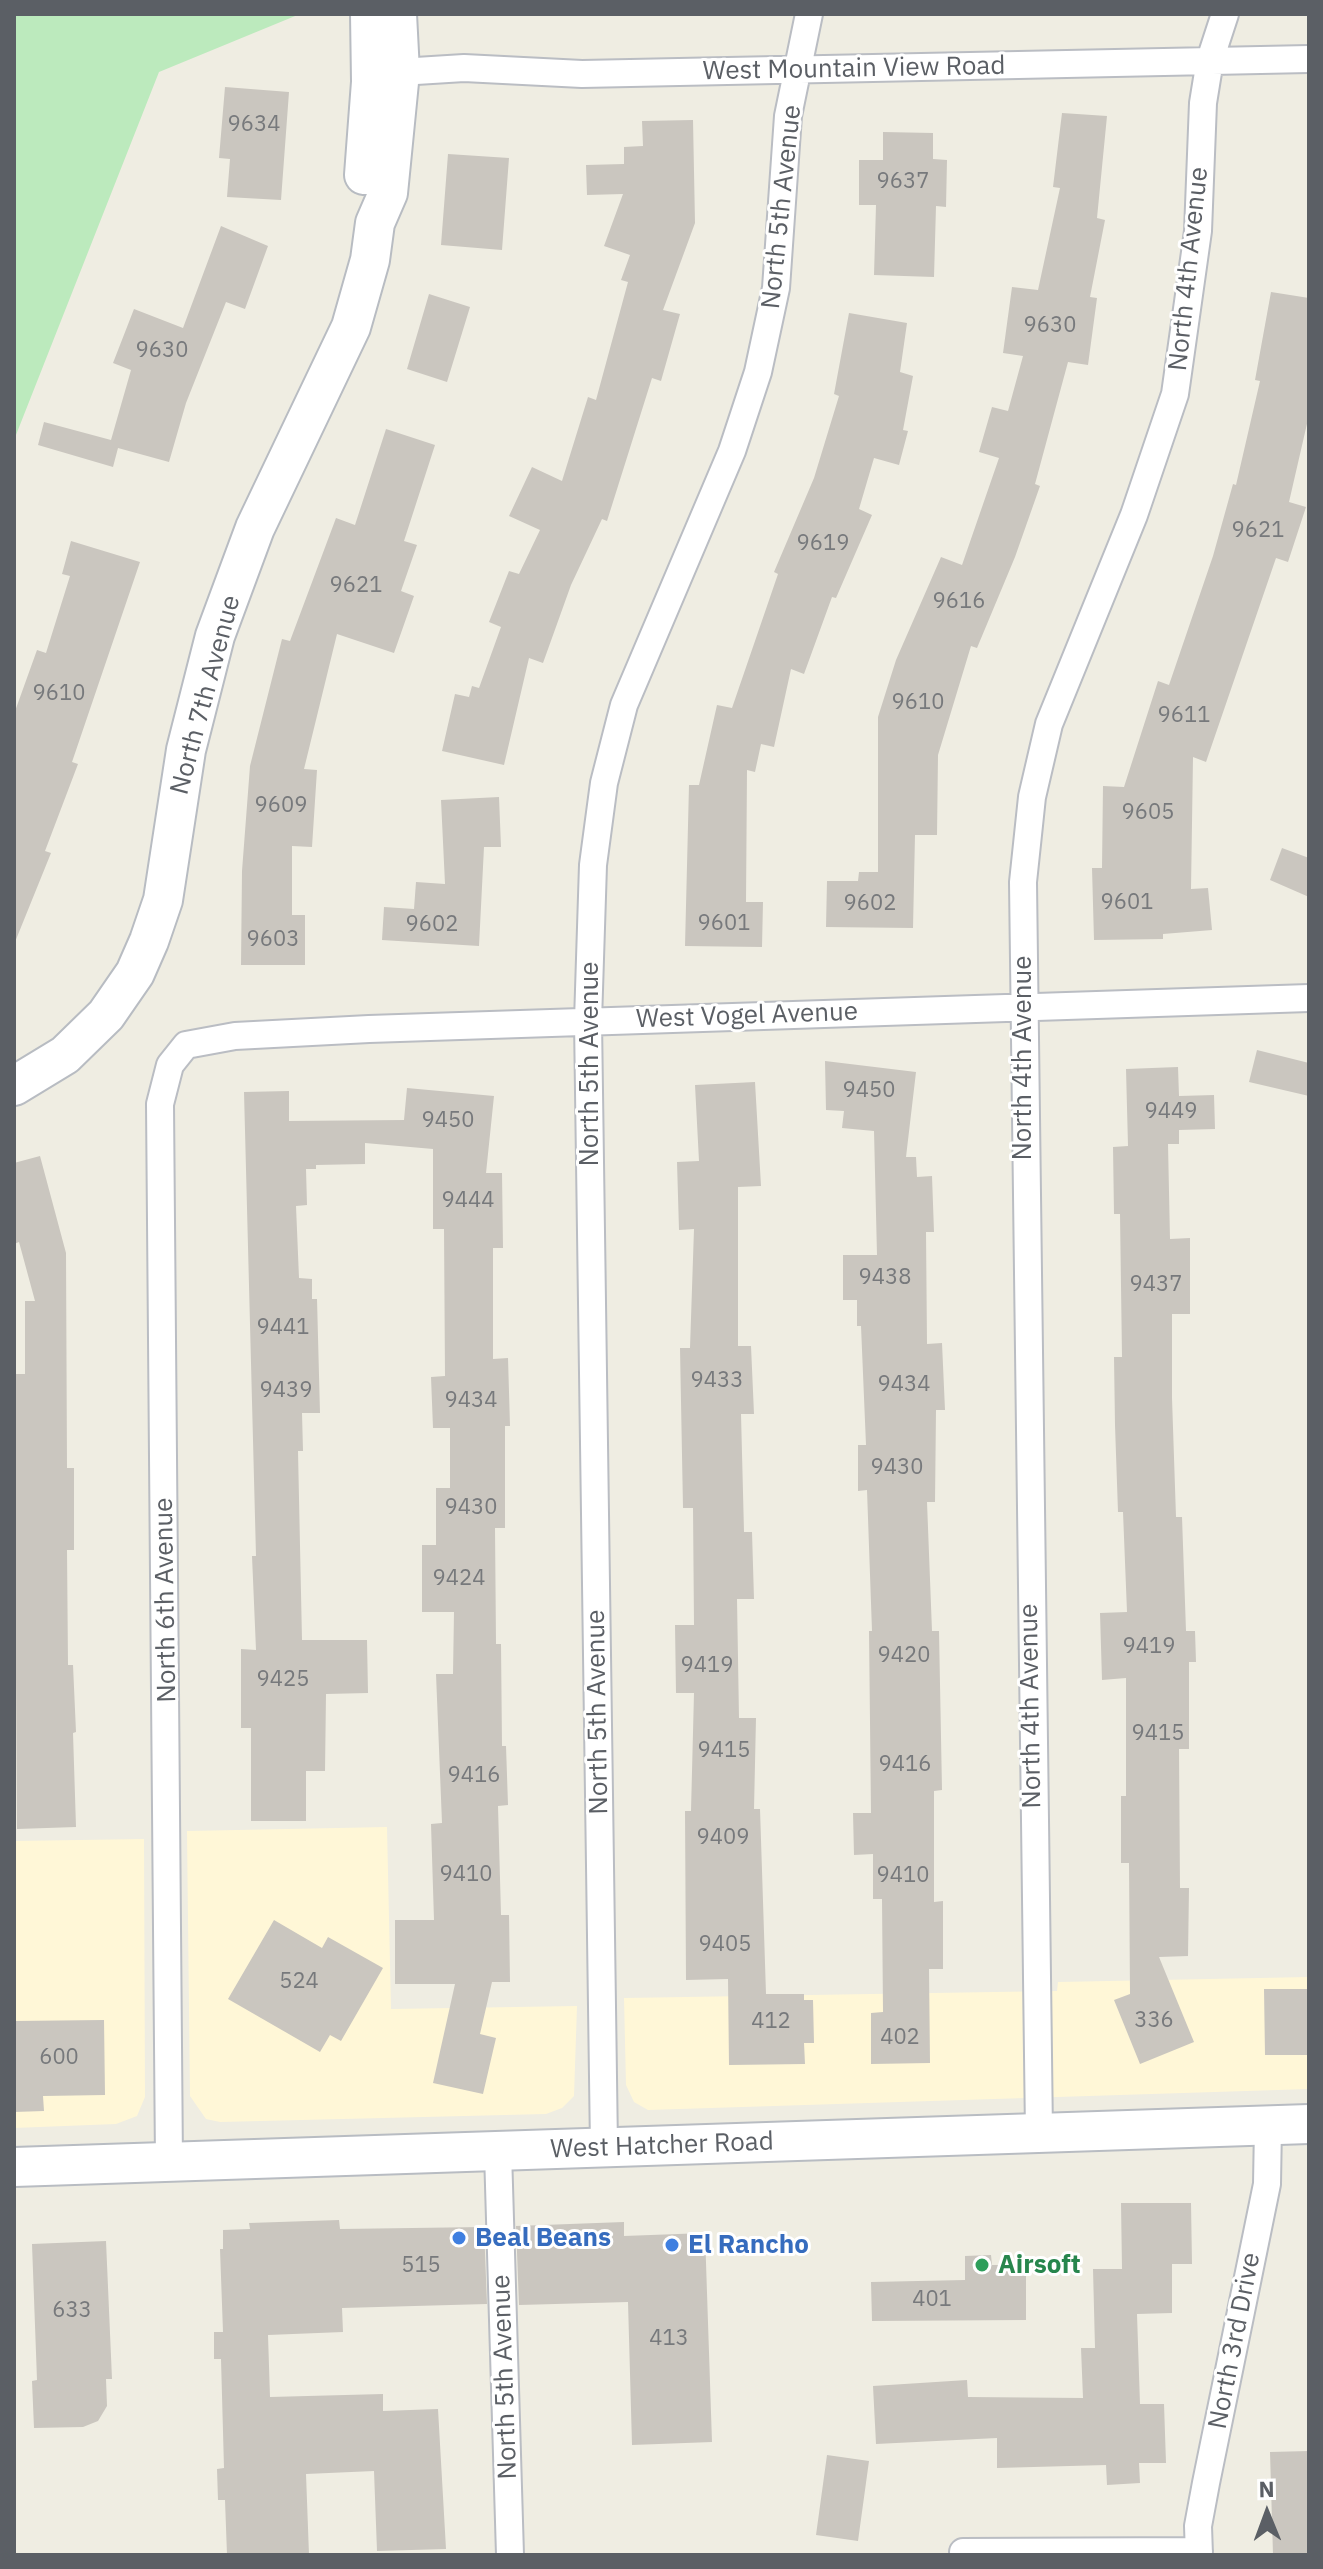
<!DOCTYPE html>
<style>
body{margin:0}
#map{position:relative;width:1323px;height:2569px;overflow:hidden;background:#efede2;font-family:"IBM Plex Sans",sans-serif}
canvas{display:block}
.frame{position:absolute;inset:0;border:16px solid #5b5f65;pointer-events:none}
.north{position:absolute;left:1227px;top:2473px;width:80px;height:80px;-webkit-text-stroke:6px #fff;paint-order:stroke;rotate:359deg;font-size:22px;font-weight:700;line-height:32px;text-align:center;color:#5b5f65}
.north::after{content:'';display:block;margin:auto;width:28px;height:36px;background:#5b5f65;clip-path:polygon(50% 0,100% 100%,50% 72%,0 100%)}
</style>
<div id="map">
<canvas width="1323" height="2569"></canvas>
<div class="frame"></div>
<div class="north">N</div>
</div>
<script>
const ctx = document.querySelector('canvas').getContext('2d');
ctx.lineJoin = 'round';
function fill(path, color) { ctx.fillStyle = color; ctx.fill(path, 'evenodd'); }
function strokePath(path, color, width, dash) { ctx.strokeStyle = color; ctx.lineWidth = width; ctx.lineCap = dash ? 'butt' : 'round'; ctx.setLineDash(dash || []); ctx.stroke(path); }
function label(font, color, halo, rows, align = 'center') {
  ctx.font = font + ' "IBM Plex Sans",sans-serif'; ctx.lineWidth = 6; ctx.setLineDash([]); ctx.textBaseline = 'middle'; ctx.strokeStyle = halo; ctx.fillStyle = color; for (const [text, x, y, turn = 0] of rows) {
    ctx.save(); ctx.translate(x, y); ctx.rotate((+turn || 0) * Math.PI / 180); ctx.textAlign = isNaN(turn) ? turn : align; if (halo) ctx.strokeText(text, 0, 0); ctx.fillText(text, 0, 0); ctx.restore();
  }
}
fill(new Path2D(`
 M 387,1827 L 391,2009 L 577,2006 L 574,2096 L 562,2108 L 546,2114 L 220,2122 L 206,2119 L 190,2096 L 187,1831 Z
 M 144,1839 L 145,2097 L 137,2116 L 116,2124 L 14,2128 L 14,1841 Z
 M 1309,1977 L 1309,2089 L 648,2110 L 634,2102 L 626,2085 L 624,1998 L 1057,1991 L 1058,1982 Z`), '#fff7d7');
fill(new Path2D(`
 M 14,14 L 300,14 L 159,72 L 14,440 Z`), '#bceabd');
fill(new Path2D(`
 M 225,87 L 289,92 L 281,200 L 227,197 L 230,159 L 219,158 Z
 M 1062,113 L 1107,116 L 1097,218 L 1105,220 L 1090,297 L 1097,298 L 1088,365 L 1068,362 L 1035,484 L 1040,486 L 1015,557 L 977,648 L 971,646 L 938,755 L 937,835 L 915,835 L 913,928 L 826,927 L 827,881 L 858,881 L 859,872 L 878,872 L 878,717 L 896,660 L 941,557 L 962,565 L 999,458 L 979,452 L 992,407 L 1008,411 L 1023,356 L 1003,353 L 1012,287 L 1038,290 L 1060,188 L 1053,187 Z
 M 693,120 L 695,223 L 663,310 L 680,314 L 661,381 L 652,378 L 607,521 L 602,519 L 571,585 L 543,663 L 529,658 L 504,765 L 442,751 L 455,694 L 469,697 L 472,686 L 479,688 L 501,627 L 489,622 L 509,571 L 519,574 L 540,530 L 509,516 L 532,467 L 562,481 L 588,397 L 596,400 L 628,282 L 621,280 L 630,255 L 604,246 L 623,194 L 587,195 L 586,165 L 624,164 L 624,147 L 643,146 L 642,121 Z
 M 883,132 L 933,133 L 933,159 L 947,160 L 946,207 L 936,206 L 934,277 L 874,275 L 876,205 L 859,205 L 859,160 L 883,160 Z
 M 448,154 L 509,158 L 502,250 L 441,245 Z
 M 221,226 L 268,246 L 245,309 L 226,302 L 186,403 L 169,462 L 118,448 L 113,467 L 38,445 L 44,422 L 111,440 L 131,370 L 113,363 L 134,309 L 183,328 Z
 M 1271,292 L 1309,298 L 1309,415 L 1289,502 L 1306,507 L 1288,562 L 1276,558 L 1206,762 L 1193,757 L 1191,889 L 1208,888 L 1212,930 L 1163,934 L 1163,939 L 1094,940 L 1092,868 L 1102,868 L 1103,786 L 1124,787 L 1158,681 L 1169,685 L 1213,556 L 1233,484 L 1236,485 L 1260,381 L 1255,380 Z
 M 429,294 L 470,307 L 447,382 L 407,369 Z
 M 849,313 L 907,323 L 900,372 L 913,376 L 903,430 L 908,431 L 899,465 L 874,458 L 859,509 L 872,515 L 836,598 L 832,597 L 804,674 L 791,669 L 774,747 L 761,744 L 755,772 L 747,770 L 746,902 L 763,902 L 762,947 L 685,946 L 689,785 L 699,785 L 717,705 L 732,708 L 778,574 L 774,572 L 814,478 L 839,396 L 834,394 Z
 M 386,429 L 435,445 L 404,541 L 417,545 L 401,591 L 414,596 L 394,653 L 337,634 L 304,769 L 317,770 L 312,847 L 292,846 L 292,915 L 305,915 L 305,965 L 241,965 L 242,871 L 250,766 L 282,639 L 290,641 L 336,518 L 355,525 Z
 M 71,541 L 140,562 L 72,762 L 78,764 L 45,851 L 51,853 L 15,942 L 14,714 L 37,650 L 46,653 L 70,576 L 62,574 Z
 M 499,797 L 501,847 L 484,847 L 479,946 L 382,940 L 384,907 L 414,909 L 416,882 L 445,884 L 441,800 Z
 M 1282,848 L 1309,858 L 1309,897 L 1270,880 Z
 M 1257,1050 L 1309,1063 L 1309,1096 L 1249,1082 Z
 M 825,1061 L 916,1072 L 906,1157 L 916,1157 L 917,1177 L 932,1176 L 934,1232 L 926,1232 L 927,1344 L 942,1343 L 945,1410 L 936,1410 L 935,1502 L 927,1502 L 932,1631 L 939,1631 L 942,1790 L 934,1791 L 934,1902 L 943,1901 L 943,1969 L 929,1969 L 930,2063 L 871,2064 L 871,2013 L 883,2012 L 882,1899 L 873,1899 L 873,1854 L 854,1855 L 853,1813 L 871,1813 L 869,1631 L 872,1631 L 867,1490 L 858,1491 L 858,1445 L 866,1445 L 861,1326 L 857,1326 L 857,1300 L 843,1300 L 843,1255 L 877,1255 L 874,1131 L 842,1128 L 844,1111 L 826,1110 Z
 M 1178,1067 L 1179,1096 L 1214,1095 L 1215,1129 L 1179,1130 L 1179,1144 L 1168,1144 L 1170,1239 L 1190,1238 L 1190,1314 L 1172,1314 L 1172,1398 L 1176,1517 L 1182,1517 L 1186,1631 L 1195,1631 L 1196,1662 L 1189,1662 L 1189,1749 L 1179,1749 L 1180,1888 L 1189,1888 L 1188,1956 L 1159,1957 L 1194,2042 L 1140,2064 L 1114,2000 L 1130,1994 L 1129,1863 L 1121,1863 L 1121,1796 L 1126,1796 L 1126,1678 L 1102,1680 L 1100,1613 L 1127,1612 L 1123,1512 L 1118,1512 L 1115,1425 L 1114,1357 L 1122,1357 L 1120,1214 L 1114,1214 L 1113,1147 L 1128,1146 L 1126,1069 Z
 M 755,1082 L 761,1186 L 738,1187 L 738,1346 L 751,1346 L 754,1414 L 741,1414 L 744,1532 L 752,1532 L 754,1599 L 737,1599 L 739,1718 L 756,1718 L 754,1809 L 760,1809 L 766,1994 L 804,1994 L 804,2000 L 813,2000 L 814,2043 L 804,2043 L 805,2064 L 729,2065 L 728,1979 L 686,1980 L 685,1811 L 691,1811 L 694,1693 L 676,1693 L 675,1625 L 694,1625 L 693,1508 L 683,1508 L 680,1348 L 690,1348 L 694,1229 L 679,1230 L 677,1162 L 699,1161 L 695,1085 Z
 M 407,1088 L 494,1096 L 486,1173 L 502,1173 L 503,1248 L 493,1248 L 493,1359 L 508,1358 L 510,1426 L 505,1426 L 505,1528 L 495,1528 L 496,1644 L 501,1644 L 502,1746 L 506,1746 L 508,1805 L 498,1806 L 501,1915 L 509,1915 L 510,1982 L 492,1982 L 480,2034 L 496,2038 L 483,2094 L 433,2083 L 455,1984 L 395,1984 L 395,1920 L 434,1920 L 431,1824 L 442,1823 L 436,1674 L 453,1674 L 454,1612 L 422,1612 L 422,1545 L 436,1545 L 436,1488 L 450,1488 L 450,1428 L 433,1428 L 431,1377 L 445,1376 L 444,1229 L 433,1229 L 433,1149 L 365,1143 L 365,1164 L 316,1165 L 316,1169 L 306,1169 L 307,1205 L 296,1206 L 299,1278 L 312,1279 L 312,1299 L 317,1299 L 320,1413 L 302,1413 L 303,1451 L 298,1451 L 302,1640 L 367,1640 L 368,1693 L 326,1694 L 325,1771 L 306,1771 L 306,1821 L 251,1821 L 251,1728 L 241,1728 L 241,1649 L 256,1650 L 252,1556 L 256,1556 L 244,1092 L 289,1091 L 289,1121 L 404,1120 Z
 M 40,1156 L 66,1253 L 67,1468 L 74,1468 L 74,1550 L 67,1550 L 68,1665 L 73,1665 L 76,1732 L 73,1733 L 76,1827 L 17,1829 L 14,1374 L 25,1374 L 25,1301 L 35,1301 L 19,1242 L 14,1244 L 14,1163 Z
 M 274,1920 L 322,1948 L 328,1937 L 383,1968 L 341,2041 L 330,2035 L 320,2052 L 228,1999 Z
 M 1264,1989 L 1309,1989 L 1309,2055 L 1265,2055 Z
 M 104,2020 L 105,2095 L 43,2096 L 44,2111 L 14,2112 L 14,2021 Z
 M 1121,2203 L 1191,2203 L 1192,2264 L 1172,2264 L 1172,2313 L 1137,2314 L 1140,2404 L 1164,2404 L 1166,2463 L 1139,2463 L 1140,2483 L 1107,2485 L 1106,2465 L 997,2468 L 997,2438 L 876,2444 L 873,2386 L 967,2380 L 968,2397 L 1083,2398 L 1081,2348 L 1095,2348 L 1093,2269 L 1122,2269 Z
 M 339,2220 L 340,2229 L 484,2227 L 487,2304 L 342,2308 L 343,2332 L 268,2335 L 270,2397 L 383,2394 L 383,2411 L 438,2409 L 446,2549 L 377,2551 L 374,2471 L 306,2474 L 309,2555 L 227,2555 L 225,2500 L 218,2500 L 217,2469 L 224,2468 L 221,2359 L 214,2359 L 214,2332 L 223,2332 L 220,2249 L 223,2249 L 223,2230 L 250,2229 L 249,2223 Z
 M 624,2222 L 624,2236 L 705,2233 L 712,2442 L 632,2445 L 628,2302 L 519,2305 L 516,2226 Z
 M 106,2241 L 112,2379 L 106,2379 L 107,2406 L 98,2421 L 83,2427 L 34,2428 L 32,2381 L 37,2380 L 32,2244 Z
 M 991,2255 L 992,2265 L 1026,2265 L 1026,2320 L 872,2321 L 871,2282 L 965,2280 L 965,2256 Z
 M 1309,2451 L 1309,2555 L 1273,2555 L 1270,2452 Z
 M 827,2455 L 869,2461 L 858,2541 L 816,2535 Z`), '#cac6bf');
const street = new Path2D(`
 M 400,72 L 464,68 L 582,74 L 1309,59
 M 1039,2133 L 1023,882 L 1032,797 L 1049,724 L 1134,515 L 1175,394 L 1198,231 L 1203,103 L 1210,60 L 1225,14
 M 604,2147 L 588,1021 L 593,865 L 604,783 L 624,705 L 732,451 L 758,372 L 776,288 L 788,116 L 809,14
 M 498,2152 L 510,2555
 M 169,2162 L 160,1104 L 170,1065 L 186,1045 L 235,1036 L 369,1029 L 1309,998
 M 963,2552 L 1199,2551
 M 1199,2555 L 1198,2526 L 1206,2483 L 1267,2184 L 1268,2126`);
const secondary = new Path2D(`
 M 364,175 L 371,82 L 370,14
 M 14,1086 L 65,1055 L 106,1015 L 135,973 L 149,941 L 163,900 L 186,750 L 215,636 L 255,528 L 351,327 L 370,260 L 375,223 L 388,193 L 400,72 L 397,14
 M 14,2167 L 1309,2124`);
strokePath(street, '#babdc3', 30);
strokePath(secondary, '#b8bcc2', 42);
strokePath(street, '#fff', 26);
strokePath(secondary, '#fff', 38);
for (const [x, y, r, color] of [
 [459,2238,8,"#3f7fe0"],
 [672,2245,8,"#3f7fe0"],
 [982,2265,8,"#2e9e5b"]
]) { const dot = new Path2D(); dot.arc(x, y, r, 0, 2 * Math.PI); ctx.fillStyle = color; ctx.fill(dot); strokePath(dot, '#fff', 3); }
label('22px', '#77797c', null, [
 ["9634",254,125],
 ["9637",903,182],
 ["9630",1050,326],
 ["9630",162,351],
 ["9621",1258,531],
 ["9619",823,544],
 ["9621",356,586],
 ["9616",959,602],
 ["9610",59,694],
 ["9610",918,703],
 ["9611",1184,716],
 ["9609",281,806],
 ["9605",1148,813],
 ["9601",1127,903],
 ["9602",870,904],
 ["9601",724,924],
 ["9602",432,925],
 ["9603",273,940],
 ["9450",869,1091],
 ["9449",1171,1112],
 ["9450",448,1121],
 ["9444",468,1201],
 ["9438",885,1278],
 ["9437",1156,1285],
 ["9441",283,1328],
 ["9433",717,1381],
 ["9434",904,1385],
 ["9439",286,1391],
 ["9434",471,1401],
 ["9430",897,1468],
 ["9430",471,1508],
 ["9424",459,1579],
 ["9419",1149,1647],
 ["9420",904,1656],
 ["9419",707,1666],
 ["9425",283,1680],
 ["9415",1158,1734],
 ["9415",724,1751],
 ["9416",905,1765],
 ["9416",474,1776],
 ["9409",723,1838],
 ["9410",466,1875],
 ["9410",903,1876],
 ["9405",725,1945],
 ["524",299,1982],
 ["336",1154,2021],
 ["412",771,2022],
 ["402",900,2038],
 ["600",59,2058],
 ["515",421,2266],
 ["401",932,2300],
 ["633",72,2311],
 ["413",669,2339]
]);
label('26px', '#5b5f65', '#fff', [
 ["West Mountain View Road",854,69,-1],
 ["North 5th Avenue",782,207,-84],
 ["North 4th Avenue",1189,269,-84],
 ["North 7th Avenue",206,695,-75],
 ["West Vogel Avenue",747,1016,-2],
 ["North 4th Avenue",1023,1058,-90],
 ["North 5th Avenue",590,1064,-90],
 ["North 6th Avenue",166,1600,-91],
 ["North 4th Avenue",1031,1706,-91],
 ["North 5th Avenue",598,1712,-91],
 ["West Hatcher Road",662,2146,-2],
 ["North 3rd Drive",1235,2341,-79],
 ["North 5th Avenue",505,2377,-92]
]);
label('bold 26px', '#366cbe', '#fff', [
 ["Beal Beans",475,2238],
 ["El Rancho",688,2245]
], 'left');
label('bold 26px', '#27864d', '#fff', [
 ["Airsoft",998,2265]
], 'left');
</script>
